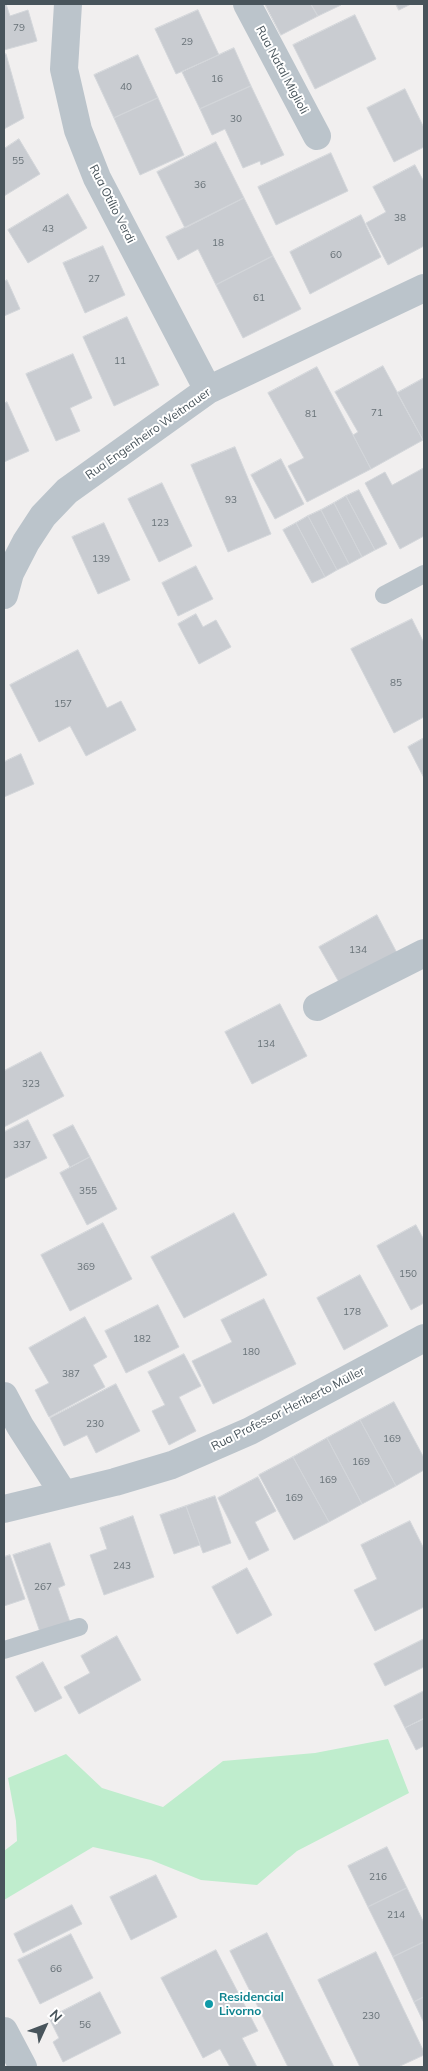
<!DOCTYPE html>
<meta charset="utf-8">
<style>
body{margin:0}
#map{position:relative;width:428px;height:2071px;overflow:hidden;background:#f1efef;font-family:Mulish,sans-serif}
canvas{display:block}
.frame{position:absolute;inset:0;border:5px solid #48545b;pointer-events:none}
.north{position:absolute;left:20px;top:2001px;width:50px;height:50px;-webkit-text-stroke:4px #fff;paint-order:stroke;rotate:47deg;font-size:14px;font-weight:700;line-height:20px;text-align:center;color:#48545b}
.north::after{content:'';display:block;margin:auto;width:18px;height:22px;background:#48545b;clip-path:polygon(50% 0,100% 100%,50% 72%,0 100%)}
</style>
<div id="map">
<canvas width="428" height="2071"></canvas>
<div class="frame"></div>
<div class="north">N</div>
</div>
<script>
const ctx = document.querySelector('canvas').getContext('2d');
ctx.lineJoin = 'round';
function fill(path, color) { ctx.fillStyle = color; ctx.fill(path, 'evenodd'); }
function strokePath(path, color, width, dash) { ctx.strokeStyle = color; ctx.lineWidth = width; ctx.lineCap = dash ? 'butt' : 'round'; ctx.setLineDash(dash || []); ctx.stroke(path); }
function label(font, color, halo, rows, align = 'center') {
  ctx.font = font + ' Mulish,sans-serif'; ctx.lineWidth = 4; ctx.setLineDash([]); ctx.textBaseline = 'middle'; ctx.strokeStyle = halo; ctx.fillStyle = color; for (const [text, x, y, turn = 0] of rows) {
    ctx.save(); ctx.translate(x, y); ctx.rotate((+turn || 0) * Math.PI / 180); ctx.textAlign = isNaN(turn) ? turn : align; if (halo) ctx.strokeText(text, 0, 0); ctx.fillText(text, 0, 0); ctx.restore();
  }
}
fill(new Path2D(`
 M 388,1739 L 409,1793 L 297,1851 L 257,1885 L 201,1880 L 151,1860 L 93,1847 L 4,1900 L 4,1851 L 17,1841 L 16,1821 L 8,1778 L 66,1754 L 102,1788 L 163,1807 L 223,1761 L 315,1753 Z`), '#bfedcd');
const building = new Path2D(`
 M 4,4 L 6,4 L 10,16 L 28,10 L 37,41 L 4,50 Z
 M 265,4 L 311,4 L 318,16 L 281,35 Z
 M 311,4 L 340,4 L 341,5 L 318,16 Z
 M 396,4 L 411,4 L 399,10 Z
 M 198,10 L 219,55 L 176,74 L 155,29 Z
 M 355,15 L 376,59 L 315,89 L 293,45 Z
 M 234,48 L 251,86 L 200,109 L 182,72 Z
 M 6,54 L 24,118 L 4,129 L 4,55 Z
 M 138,55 L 158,98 L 114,118 L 94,75 Z
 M 251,86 L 284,155 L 261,165 L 260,161 L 243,168 L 225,129 L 212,135 L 200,109 Z
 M 405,89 L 424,128 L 424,147 L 394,162 L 367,108 Z
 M 158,98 L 184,155 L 140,175 L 114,118 Z
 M 19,139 L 40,174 L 4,196 L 4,149 Z
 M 216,142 L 244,198 L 185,228 L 157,172 Z
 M 331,153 L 348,191 L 276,225 L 258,187 Z
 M 415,165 L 424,182 L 424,246 L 388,265 L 366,223 L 386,212 L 373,187 Z
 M 68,194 L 87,228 L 28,263 L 8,230 Z
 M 244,198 L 273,256 L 216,285 L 198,249 L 178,260 L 166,237 Z
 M 361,215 L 381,257 L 310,294 L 290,252 Z
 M 103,246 L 125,295 L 85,313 L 63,263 Z
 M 273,256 L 301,309 L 243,338 L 216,285 Z
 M 7,280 L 20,309 L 4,316 L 4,282 Z
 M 127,317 L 159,385 L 114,406 L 83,337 Z
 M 73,354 L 92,398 L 70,408 L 80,431 L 56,441 L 26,374 Z
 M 383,366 L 423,440 L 371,469 L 353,435 L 358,432 L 335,392 Z
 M 317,367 L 371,469 L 307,502 L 288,466 L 304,458 L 268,393 Z
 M 424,378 L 424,440 L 423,440 L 397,393 Z
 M 7,402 L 29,451 L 4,462 L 4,404 Z
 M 235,447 L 271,534 L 228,552 L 191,465 Z
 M 281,459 L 304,504 L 275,519 L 251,475 Z
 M 424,468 L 424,536 L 400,549 L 365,483 L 385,472 L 392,485 Z
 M 162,483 L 192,546 L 159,562 L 128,499 Z
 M 359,490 L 387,544 L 375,550 L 346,496 Z
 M 346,496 L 375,550 L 362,557 L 334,503 Z
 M 334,503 L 362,557 L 349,564 L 321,510 Z
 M 321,510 L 349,564 L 337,570 L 308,516 Z
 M 308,516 L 337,570 L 325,577 L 296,523 Z
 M 104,523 L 130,580 L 98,594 L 72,537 Z
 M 296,523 L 325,577 L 312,583 L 283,530 Z
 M 196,566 L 213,599 L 178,616 L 162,583 Z
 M 196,614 L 203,627 L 216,620 L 231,647 L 199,664 L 178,624 Z
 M 412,619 L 424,643 L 424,717 L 394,733 L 351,649 Z
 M 78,650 L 107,708 L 121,701 L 136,730 L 86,756 L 70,726 L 39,742 L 10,685 Z
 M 424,738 L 424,778 L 408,747 Z
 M 21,754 L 34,784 L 4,797 L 4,762 Z
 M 377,915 L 397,953 L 340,984 L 319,947 Z
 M 280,1004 L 307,1056 L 252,1084 L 225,1032 Z
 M 41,1052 L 64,1096 L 4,1127 L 4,1071 Z
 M 28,1120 L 47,1158 L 4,1179 L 4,1132 Z
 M 73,1125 L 90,1157 L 70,1167 L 53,1135 Z
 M 90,1157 L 117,1209 L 87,1225 L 60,1173 Z
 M 234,1213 L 267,1275 L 184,1318 L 151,1257 Z
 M 103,1223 L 132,1279 L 70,1311 L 41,1255 Z
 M 416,1225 L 424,1240 L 424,1303 L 411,1310 L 377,1246 Z
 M 360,1275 L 388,1326 L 344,1350 L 317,1298 Z
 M 264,1299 L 296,1364 L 213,1404 L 192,1361 L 232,1342 L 221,1320 Z
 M 158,1305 L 179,1347 L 126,1373 L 105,1331 Z
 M 85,1317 L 107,1357 L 93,1365 L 105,1387 L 49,1417 L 35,1390 L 49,1383 L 29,1348 Z
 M 184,1354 L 201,1386 L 179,1397 L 196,1431 L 169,1445 L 152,1411 L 165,1405 L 148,1372 Z
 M 116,1384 L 140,1431 L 96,1453 L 87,1435 L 64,1446 L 50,1418 Z
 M 394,1402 L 424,1458 L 424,1470 L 396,1486 L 360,1420 Z
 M 360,1420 L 396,1486 L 362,1504 L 327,1438 Z
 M 327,1438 L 362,1504 L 329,1522 L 293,1457 Z
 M 293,1457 L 329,1522 L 294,1540 L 259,1475 Z
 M 258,1477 L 276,1511 L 255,1522 L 269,1550 L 249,1560 L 218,1498 Z
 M 215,1496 L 231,1543 L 203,1553 L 186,1506 Z
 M 186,1506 L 200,1545 L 174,1554 L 160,1515 Z
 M 133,1516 L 154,1577 L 104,1595 L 90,1555 L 107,1549 L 100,1528 Z
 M 410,1521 L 424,1549 L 424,1607 L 375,1631 L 354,1590 L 377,1579 L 361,1545 Z
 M 50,1543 L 65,1585 L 58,1588 L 70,1622 L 40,1632 L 13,1555 Z
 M 10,1555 L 25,1599 L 4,1606 L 4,1557 Z
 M 247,1568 L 272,1615 L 237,1634 L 212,1587 Z
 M 117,1636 L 141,1680 L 79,1714 L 64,1687 L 90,1673 L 81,1656 Z
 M 424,1639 L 424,1667 L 385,1686 L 374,1664 Z
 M 43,1662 L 62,1698 L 35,1712 L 16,1677 Z
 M 424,1691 L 424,1718 L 405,1728 L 394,1706 Z
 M 424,1719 L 424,1746 L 416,1750 L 405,1728 Z
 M 387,1847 L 407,1888 L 368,1907 L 348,1866 Z
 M 156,1875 L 177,1917 L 131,1940 L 110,1897 Z
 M 407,1888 L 424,1923 L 424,1942 L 393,1957 L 368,1907 Z
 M 72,1905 L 82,1924 L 23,1953 L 14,1934 Z
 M 267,1933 L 334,2067 L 288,2067 L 230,1951 Z
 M 71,1934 L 93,1978 L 40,2004 L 18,1960 Z
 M 424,1942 L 424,1997 L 414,2002 L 393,1957 Z
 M 216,1950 L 258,2031 L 242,2038 L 257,2067 L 230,2067 L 220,2049 L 203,2058 L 161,1978 Z
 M 376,1952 L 424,2052 L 424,2055 L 398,2067 L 360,2067 L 318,1980 Z
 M 100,1992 L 121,2033 L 63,2062 L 53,2042 L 59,2038 L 49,2018 Z
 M 424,1997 L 424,2023 L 414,2002 Z`);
fill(building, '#c9ccd1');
strokePath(building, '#d3d6da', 1);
strokePath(new Path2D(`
 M 384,595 L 424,574
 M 4,1650 L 79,1627`), '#bbc4cb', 18);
strokePath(new Path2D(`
 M 68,4 L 64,69 L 78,130 L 97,178 L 208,390
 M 247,4 L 317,136
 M 4,595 L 10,573 L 26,542 L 43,516 L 67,491 L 208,390 L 424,288
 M 317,1007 L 424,953
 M 4,1396 L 20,1426 L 63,1493
 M 4,1509 L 115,1482 L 172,1465 L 250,1431 L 424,1338
 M 4,2031 L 23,2067`), '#bbc4cb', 28);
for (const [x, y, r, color] of [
 [209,2004,5,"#0f9aa8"]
]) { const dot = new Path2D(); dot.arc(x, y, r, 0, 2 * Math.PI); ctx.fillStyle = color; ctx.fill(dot); strokePath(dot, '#fff', 2); }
label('10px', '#687278', null, [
 ["79",19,28],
 ["29",187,42],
 ["16",217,79],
 ["40",126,87],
 ["30",236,119],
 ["55",18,161],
 ["36",200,185],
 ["38",400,218],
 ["43",48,229],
 ["18",218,243],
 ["60",336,255],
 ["27",94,279],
 ["61",259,298],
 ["11",120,361],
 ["71",377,413],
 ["81",311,414],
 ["93",231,500],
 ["123",160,523],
 ["139",101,559],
 ["85",396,683],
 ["157",63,704],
 ["134",358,950],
 ["134",266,1044],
 ["323",31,1084],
 ["337",22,1145],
 ["355",88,1191],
 ["369",86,1267],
 ["150",408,1274],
 ["178",352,1312],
 ["182",142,1339],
 ["180",251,1352],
 ["387",71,1374],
 ["230",95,1424],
 ["169",392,1439],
 ["169",361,1462],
 ["169",328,1480],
 ["169",294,1498],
 ["243",122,1566],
 ["267",43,1587],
 ["216",378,1877],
 ["214",396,1915],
 ["66",56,1969],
 ["230",371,2016],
 ["56",85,2025]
]);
label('12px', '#48545b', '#fff', [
 ["Rua Natal Miglioli",282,70,62],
 ["Rua Otílio Verdi",112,204,63],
 ["Rua Engenheiro Weitnauer",148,434,-35],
 ["Rua Professor Heriberto Müller",288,1409,-27]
]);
label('bold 12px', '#0d838f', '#fff', [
 ["Residencial",219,1997],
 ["Livorno",219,2011]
], 'left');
</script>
